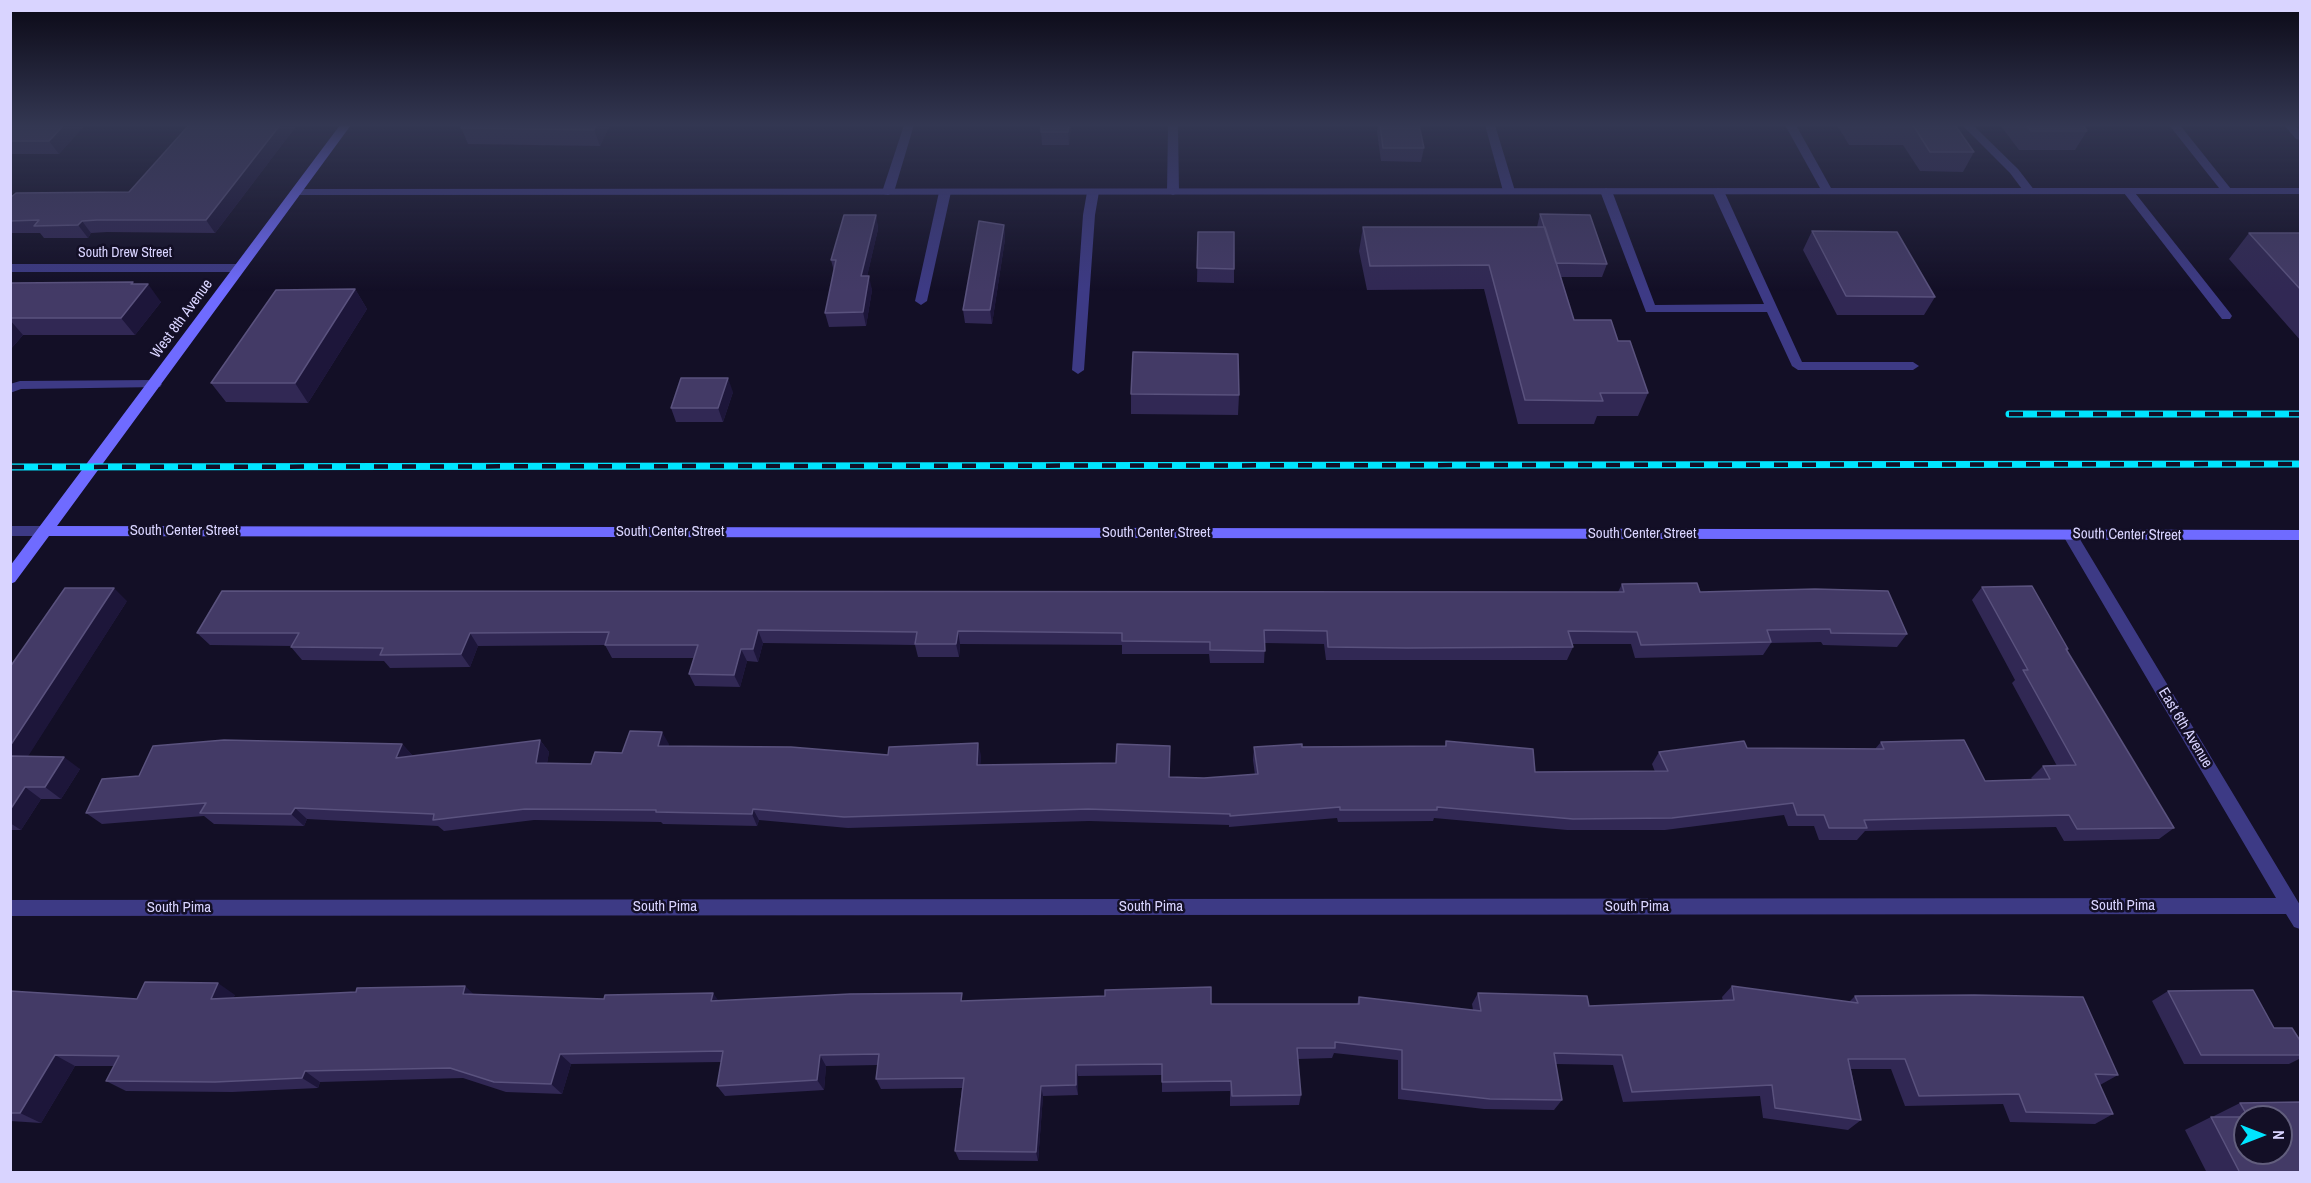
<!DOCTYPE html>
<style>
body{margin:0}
#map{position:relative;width:2311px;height:1183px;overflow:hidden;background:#130f26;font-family:"Archivo Narrow",sans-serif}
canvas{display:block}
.frame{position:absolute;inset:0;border:12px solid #d9d4ff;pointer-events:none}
.north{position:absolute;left:2233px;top:1105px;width:60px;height:60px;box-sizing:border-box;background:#130f26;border:2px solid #625e7d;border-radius:50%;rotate:90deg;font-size:16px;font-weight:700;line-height:24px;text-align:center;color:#d9d4ff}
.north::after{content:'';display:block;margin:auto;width:21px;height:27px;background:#00e5ff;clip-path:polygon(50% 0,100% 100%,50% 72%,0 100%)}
</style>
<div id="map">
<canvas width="2311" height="1183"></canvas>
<div class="frame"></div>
<div class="north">N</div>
</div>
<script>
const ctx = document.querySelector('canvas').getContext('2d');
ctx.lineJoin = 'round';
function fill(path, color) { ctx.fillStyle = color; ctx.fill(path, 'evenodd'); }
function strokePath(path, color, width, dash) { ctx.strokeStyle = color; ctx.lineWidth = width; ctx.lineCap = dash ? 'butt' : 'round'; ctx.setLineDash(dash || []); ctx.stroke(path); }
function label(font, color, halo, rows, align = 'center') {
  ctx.font = font + ' "Archivo Narrow",sans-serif'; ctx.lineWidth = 5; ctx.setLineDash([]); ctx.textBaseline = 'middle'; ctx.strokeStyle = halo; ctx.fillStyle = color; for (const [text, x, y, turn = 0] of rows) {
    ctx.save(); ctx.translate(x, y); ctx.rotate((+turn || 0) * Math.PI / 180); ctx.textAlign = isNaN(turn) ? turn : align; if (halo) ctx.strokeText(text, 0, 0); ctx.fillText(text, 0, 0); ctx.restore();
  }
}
fill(new Path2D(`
 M 904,125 L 914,125 L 894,192 L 888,195 L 884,194 L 882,192 Z
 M 1168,125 L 1178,125 L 1179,192 L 1173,195 L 1167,192 Z
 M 1485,125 L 1495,125 L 1515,191 L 1513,193 L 1505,193 L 1503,191 Z
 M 1962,125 L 1973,125 L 2018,169 L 2035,191 L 2033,193 L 2025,193 L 2010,173 Z
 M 2169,125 L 2180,125 L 2231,189 L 2231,193 L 2223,193 Z
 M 2284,125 L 2295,125 L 2300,131 L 2300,140 L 2296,139 Z
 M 1606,188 L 1612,191 L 1655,305 L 1764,304 L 1712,191 L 1718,188 L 1724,191 L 1802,362 L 1913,362 L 1919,366 L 1913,370 L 1798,370 L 1792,366 L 1767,312 L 1646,312 L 1600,191 Z
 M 2128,188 L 2132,189 L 2230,313 L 2232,316 L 2230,319 L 2222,319 L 2124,193 L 2122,191 Z
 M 945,189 L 951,192 L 927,301 L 921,305 L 915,301 L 939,192 Z
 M 1093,189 L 1099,192 L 1095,215 L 1084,370 L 1078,374 L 1072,370 L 1083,215 L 1087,192 Z
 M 155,380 L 162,384 L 160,387 L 21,389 L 10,393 L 10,384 L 20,381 Z`), '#3d3a85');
fill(new Path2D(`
 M 1785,125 L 1796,125 L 1831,188 L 2300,188 L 2300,194 L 296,195 L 290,192 L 296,189 L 1820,188 Z
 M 10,264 L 240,264 L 246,268 L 240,272 L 10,272 Z
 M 10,526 L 45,526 L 52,531 L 45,536 L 10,536 Z
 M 2070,530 L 2075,531 L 2300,905 L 2300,929 L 2294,927 L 2286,914 L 10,916 L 10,900 L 2276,898 L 2065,539 L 2063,535 L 2065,531 Z`), '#3d3a85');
fill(new Path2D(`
 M 340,125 L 351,125 L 57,526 L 2300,530 L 2300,540 L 49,536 L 15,582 L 10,584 L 10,566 Z`), '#6f6bff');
const rail = new Path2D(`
 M 2009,414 L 2300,414
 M 10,467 L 2300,464`);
strokePath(rail, '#00e5ff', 7);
strokePath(rail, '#130f26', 4.5, [14]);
fill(new Path2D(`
 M 10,125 L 85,125 L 59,154 L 10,154 Z
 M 189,125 L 297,125 L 215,233 L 107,232 L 91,233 L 88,238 L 44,238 L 40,233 L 10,233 L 10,198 L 129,192 Z
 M 610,125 L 600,146 L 468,144 L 461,128 Z
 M 1071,125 L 1069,145 L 1042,145 L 1041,132 Z
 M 1378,125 L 1419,125 L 1424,148 L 1421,162 L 1381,161 L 1377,132 Z
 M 1837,125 L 1955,125 L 1974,152 L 1963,172 L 1920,171 L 1903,145 L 1849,145 Z
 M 2000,125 L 2083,125 L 2087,131 L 2075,150 L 2019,150 Z
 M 1540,214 L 1607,264 L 1602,277 L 1561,277 L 1574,320 L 1618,341 L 1648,393 L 1638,416 L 1597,416 L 1594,424 L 1518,424 L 1484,289 L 1367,290 L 1359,251 L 1363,227 L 1537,227 Z
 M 876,215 L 878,229 L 867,276 L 872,290 L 866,326 L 829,327 L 825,313 L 834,271 L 831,260 Z
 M 1004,225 L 1005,239 L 992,324 L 965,323 L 963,310 Z
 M 1812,231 L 1935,297 L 1924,315 L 1837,315 L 1803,250 Z
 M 1198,232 L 1234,269 L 1234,283 L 1197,282 Z
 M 2249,233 L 2301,233 L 2301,341 L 2229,259 Z
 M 10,283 L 135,284 L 161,302 L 135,335 L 23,335 L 10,350 Z
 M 355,289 L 367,309 L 308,403 L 226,402 L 211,383 Z
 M 733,392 L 723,422 L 676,422 L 671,408 Z
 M 1131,394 L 1239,395 L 1238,415 L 1131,414 Z
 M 1622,584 L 1700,592 L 1907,634 L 1897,647 L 1823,645 L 1821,642 L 1771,643 L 1763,655 L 1635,658 L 1631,644 L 1572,644 L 1573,647 L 1567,660 L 1326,660 L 1324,644 L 1265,643 L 1264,663 L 1210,663 L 1209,654 L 1122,654 L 1122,645 L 960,644 L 959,657 L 918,657 L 915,645 L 763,643 L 758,662 L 747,661 L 740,687 L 695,686 L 689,674 L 694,658 L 612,658 L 605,645 L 478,646 L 470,667 L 390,668 L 384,661 L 302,660 L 291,647 L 292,646 L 210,645 L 197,633 L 1618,592 Z
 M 1982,587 L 2068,649 L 2067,651 L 2174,828 L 2159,839 L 2064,841 L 2056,827 L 1865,831 L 1857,840 L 1819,840 L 1814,826 L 1788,826 L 1784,815 L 1665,830 L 1567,830 L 1434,818 L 1433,821 L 1338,822 L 1337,818 L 1229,827 L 1229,825 L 1089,821 L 848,828 L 759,820 L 757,826 L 663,824 L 661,822 L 534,820 L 444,831 L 438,826 L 307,819 L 304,826 L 214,824 L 204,816 L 102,824 L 86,813 L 139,776 L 402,744 L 413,756 L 540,740 L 549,752 L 547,763 L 591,764 L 622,753 L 669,744 L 668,746 L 888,755 L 981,755 L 980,765 L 1169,777 L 1204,778 L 1255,775 L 1253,760 L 1254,747 L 1445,746 L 1446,741 L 1535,772 L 1655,772 L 1652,764 L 1659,752 L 1747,748 L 1875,749 L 1881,742 L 1985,781 L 2032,779 L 2031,778 L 2043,766 L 2057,766 L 2012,683 L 2015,680 L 1972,600 Z
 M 127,601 L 27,757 L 80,769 L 61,799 L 41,799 L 21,830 L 10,830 L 10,667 Z
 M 1732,986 L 1849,1002 L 1855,996 L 2118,1075 L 2100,1085 L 2113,1114 L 2095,1124 L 2010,1122 L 2003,1104 L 1905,1106 L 1891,1069 L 1851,1069 L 1861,1120 L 1848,1130 L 1763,1118 L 1760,1096 L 1623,1102 L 1613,1065 L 1556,1064 L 1562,1100 L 1554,1110 L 1484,1109 L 1398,1099 L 1398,1060 L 1334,1053 L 1332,1058 L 1298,1059 L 1301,1095 L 1299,1105 L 1230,1106 L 1230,1091 L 1162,1092 L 1162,1075 L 1078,1076 L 1078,1095 L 1043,1096 L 1038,1161 L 959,1160 L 955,1151 L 962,1088 L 881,1089 L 876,1079 L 878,1065 L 826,1066 L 824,1090 L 725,1096 L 717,1086 L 721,1062 L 571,1064 L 562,1094 L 506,1092 L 463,1078 L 320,1082 L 318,1088 L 232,1092 L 126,1091 L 106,1081 L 114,1066 L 75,1066 L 41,1123 L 10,1121 L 10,991 L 137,999 L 235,995 L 233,998 L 474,995 L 604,999 L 718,1001 L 965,1001 L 1211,1004 L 1357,1004 L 1359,997 L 1473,1010 L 1472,1004 L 1478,993 L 1589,1006 L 1723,1001 L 1722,997 Z
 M 2168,991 L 2274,1028 L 2301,1042 L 2301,1058 L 2289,1064 L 2184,1064 L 2152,1001 Z
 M 2240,1103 L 2301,1173 L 2207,1173 L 2185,1130 L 2211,1117 L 2215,1117 L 2214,1116 Z`), '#312854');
fill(new Path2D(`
 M 64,125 L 85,125 L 59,154 L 49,141 Z
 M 280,125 L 297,125 L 215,233 L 206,220 Z
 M 596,125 L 610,125 L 600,146 L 594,130 Z
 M 1069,125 L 1071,125 L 1069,145 L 1068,132 Z
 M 876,215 L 878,229 L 864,290 L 861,276 Z
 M 82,221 L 91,233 L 88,238 L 78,225 Z
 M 1004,225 L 1005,239 L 992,324 L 990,310 Z
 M 869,276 L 872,290 L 866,326 L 863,312 Z
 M 133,282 L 141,293 L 148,284 L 161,302 L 135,335 L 121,318 L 131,284 Z
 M 355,289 L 367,309 L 308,403 L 295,383 Z
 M 10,320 L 23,335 L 10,350 Z
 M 728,378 L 733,392 L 723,422 L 718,408 Z
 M 114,588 L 127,601 L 20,769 L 10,762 L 10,746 Z
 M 758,630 L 763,643 L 758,662 L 753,649 Z
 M 958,631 L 960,644 L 959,657 L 956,644 Z
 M 470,633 L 478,646 L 470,667 L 461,654 Z
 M 741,649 L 747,661 L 740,687 L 734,675 Z
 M 662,732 L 669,744 L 665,758 L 658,746 Z
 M 540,740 L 549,752 L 545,775 L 536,763 Z
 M 978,743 L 981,755 L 980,777 L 977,765 Z
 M 402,744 L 413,756 L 396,758 Z
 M 64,757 L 80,769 L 61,799 L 45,787 Z
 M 25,787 L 41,799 L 21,830 L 10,823 L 10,810 Z
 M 295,808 L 307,819 L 304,826 L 291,814 Z
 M 753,809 L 759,820 L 757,826 L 752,814 Z
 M 218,983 L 235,995 L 227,1010 L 211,999 Z
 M 465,986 L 478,998 L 463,994 Z
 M 713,993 L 721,1004 L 711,1001 Z
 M 560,1054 L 571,1064 L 562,1094 L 551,1084 Z
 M 55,1055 L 75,1066 L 41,1123 L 20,1113 Z
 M 820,1055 L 826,1066 L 824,1090 L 817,1080 Z
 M 1076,1065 L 1078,1076 L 1078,1095 L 1076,1085 Z
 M 305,1071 L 320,1082 L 318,1088 L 302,1078 Z
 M 1041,1086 L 1043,1096 L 1038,1161 L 1036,1152 Z`), '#1d163a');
const building = new Path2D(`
 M 10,125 L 64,125 L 49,141 L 10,141 Z
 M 189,125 L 280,125 L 206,220 L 97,220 L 82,221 L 78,225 L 34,226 L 39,220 L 10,221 L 10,198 L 16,193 L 129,192 Z
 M 462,125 L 596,125 L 594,130 L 461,128 Z
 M 1041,125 L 1069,125 L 1068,132 L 1041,132 Z
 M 1380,125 L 1419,125 L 1424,148 L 1383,148 Z
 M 1913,125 L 1955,125 L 1974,152 L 1930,152 Z
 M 2026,125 L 2083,125 L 2087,131 L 2031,131 Z
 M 1540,214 L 1590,215 L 1607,264 L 1556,263 Z
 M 844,215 L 876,215 L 861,276 L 869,276 L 863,312 L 825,313 L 836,260 L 831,260 Z
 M 979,221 L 1004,225 L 990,310 L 963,310 Z
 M 1363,227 L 1545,227 L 1574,320 L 1611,320 L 1618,341 L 1630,341 L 1648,393 L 1600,393 L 1603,401 L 1525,400 L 1489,265 L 1370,266 Z
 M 1812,231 L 1897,232 L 1935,297 L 1846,296 Z
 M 1198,232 L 1234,232 L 1234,269 L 1197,268 Z
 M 2249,233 L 2301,233 L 2301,290 Z
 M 133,282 L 131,284 L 148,284 L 121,318 L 10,318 L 10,283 Z
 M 355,289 L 295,383 L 211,383 L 276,290 Z
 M 1133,352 L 1238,354 L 1239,395 L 1131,394 Z
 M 681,378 L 728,378 L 718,408 L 671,408 Z
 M 1697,583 L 1700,592 L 1815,589 L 1888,591 L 1907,634 L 1831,633 L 1830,629 L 1767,630 L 1771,642 L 1641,645 L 1637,632 L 1568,631 L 1573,647 L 1407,648 L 1328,647 L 1327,631 L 1264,630 L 1265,651 L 1210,650 L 1210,642 L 1122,641 L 1122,633 L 958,631 L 956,644 L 915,644 L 917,632 L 758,630 L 753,649 L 741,649 L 734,675 L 689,674 L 698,645 L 605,645 L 609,632 L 470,633 L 461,654 L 380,655 L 383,648 L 291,647 L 299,633 L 197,633 L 222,591 L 1624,592 L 1622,584 Z
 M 2032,586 L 2068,649 L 2066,649 L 2174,828 L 2077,829 L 2069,815 L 1864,820 L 1867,828 L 1829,828 L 1824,815 L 1797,815 L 1793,803 L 1672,818 L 1573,819 L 1437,807 L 1437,810 L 1340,810 L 1340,807 L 1230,816 L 1230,814 L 1088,809 L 844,817 L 753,809 L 752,814 L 656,812 L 656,810 L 525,809 L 433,820 L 434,814 L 295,808 L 291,814 L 200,813 L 206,803 L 86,813 L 102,779 L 139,776 L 153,746 L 224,740 L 402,744 L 396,758 L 540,740 L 536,763 L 591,764 L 595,752 L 622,753 L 630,731 L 662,732 L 658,746 L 791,747 L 888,755 L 889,747 L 978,743 L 977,765 L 1116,763 L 1117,744 L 1170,746 L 1169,777 L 1204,778 L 1258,774 L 1254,747 L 1302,744 L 1302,747 L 1446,746 L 1446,741 L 1533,749 L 1535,772 L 1668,771 L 1659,752 L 1744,741 L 1747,748 L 1884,749 L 1881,742 L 1964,740 L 1985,781 L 2050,779 L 2043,766 L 2076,765 L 2023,670 L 2028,670 L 1982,587 Z
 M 65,588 L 114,588 L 10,746 L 10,667 Z
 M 10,756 L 64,757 L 45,787 L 25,787 L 10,810 Z
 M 145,982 L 218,983 L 211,999 L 356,992 L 357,988 L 465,986 L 463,994 L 604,999 L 605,995 L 713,993 L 711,1001 L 850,994 L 962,993 L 961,1001 L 1105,996 L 1105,990 L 1211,987 L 1211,1004 L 1359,1004 L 1359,997 L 1481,1011 L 1478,993 L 1587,996 L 1589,1006 L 1734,1000 L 1732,986 L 1858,1003 L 1855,996 L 1974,995 L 2083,997 L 2118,1075 L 2095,1074 L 2113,1114 L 2026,1112 L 2019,1094 L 1919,1096 L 1905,1059 L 1848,1059 L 1861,1120 L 1775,1108 L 1772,1085 L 1632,1092 L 1622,1055 L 1554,1053 L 1562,1100 L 1490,1099 L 1402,1089 L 1402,1050 L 1335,1042 L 1335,1048 L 1297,1048 L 1301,1095 L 1232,1096 L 1231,1081 L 1162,1082 L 1162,1064 L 1076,1065 L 1076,1085 L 1041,1086 L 1036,1152 L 955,1151 L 964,1078 L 876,1079 L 879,1054 L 820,1055 L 817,1080 L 717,1086 L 723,1051 L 560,1054 L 551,1084 L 494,1082 L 450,1068 L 305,1071 L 302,1078 L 215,1082 L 106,1081 L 119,1056 L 55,1055 L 20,1113 L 10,1113 L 10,991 L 137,999 Z
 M 2253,990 L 2274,1028 L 2292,1028 L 2301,1042 L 2301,1055 L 2201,1055 L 2168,991 Z
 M 2301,1102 L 2301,1173 L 2240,1173 L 2211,1117 L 2248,1117 L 2240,1103 ZM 2245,1117 L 2281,1117 L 2281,1153 L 2245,1153 Z
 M 332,1172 L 412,1172 L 411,1173 Z`);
fill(building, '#433a66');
strokePath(building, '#5a527e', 1.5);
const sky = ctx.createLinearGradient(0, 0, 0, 291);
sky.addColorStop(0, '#0a0815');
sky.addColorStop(0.43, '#333752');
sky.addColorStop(1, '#33375200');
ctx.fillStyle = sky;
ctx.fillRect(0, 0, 2311, 291);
label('14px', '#d9d4ff', '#130f26', [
 ["South Drew Street",125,253]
]);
label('15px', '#d9d4ff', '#130f26', [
 ["West 8th Avenue",182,319,-54],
 ["South Center Street",184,531],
 ["South Center Street",670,532],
 ["South Center Street",1156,533],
 ["South Center Street",1642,534],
 ["South Center Street",2127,535,1],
 ["East 6th Avenue",2185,728,59],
 ["South Pima",2123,906],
 ["South Pima",665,907],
 ["South Pima",1151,907],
 ["South Pima",1637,907],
 ["South Pima",179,908]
]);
</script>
